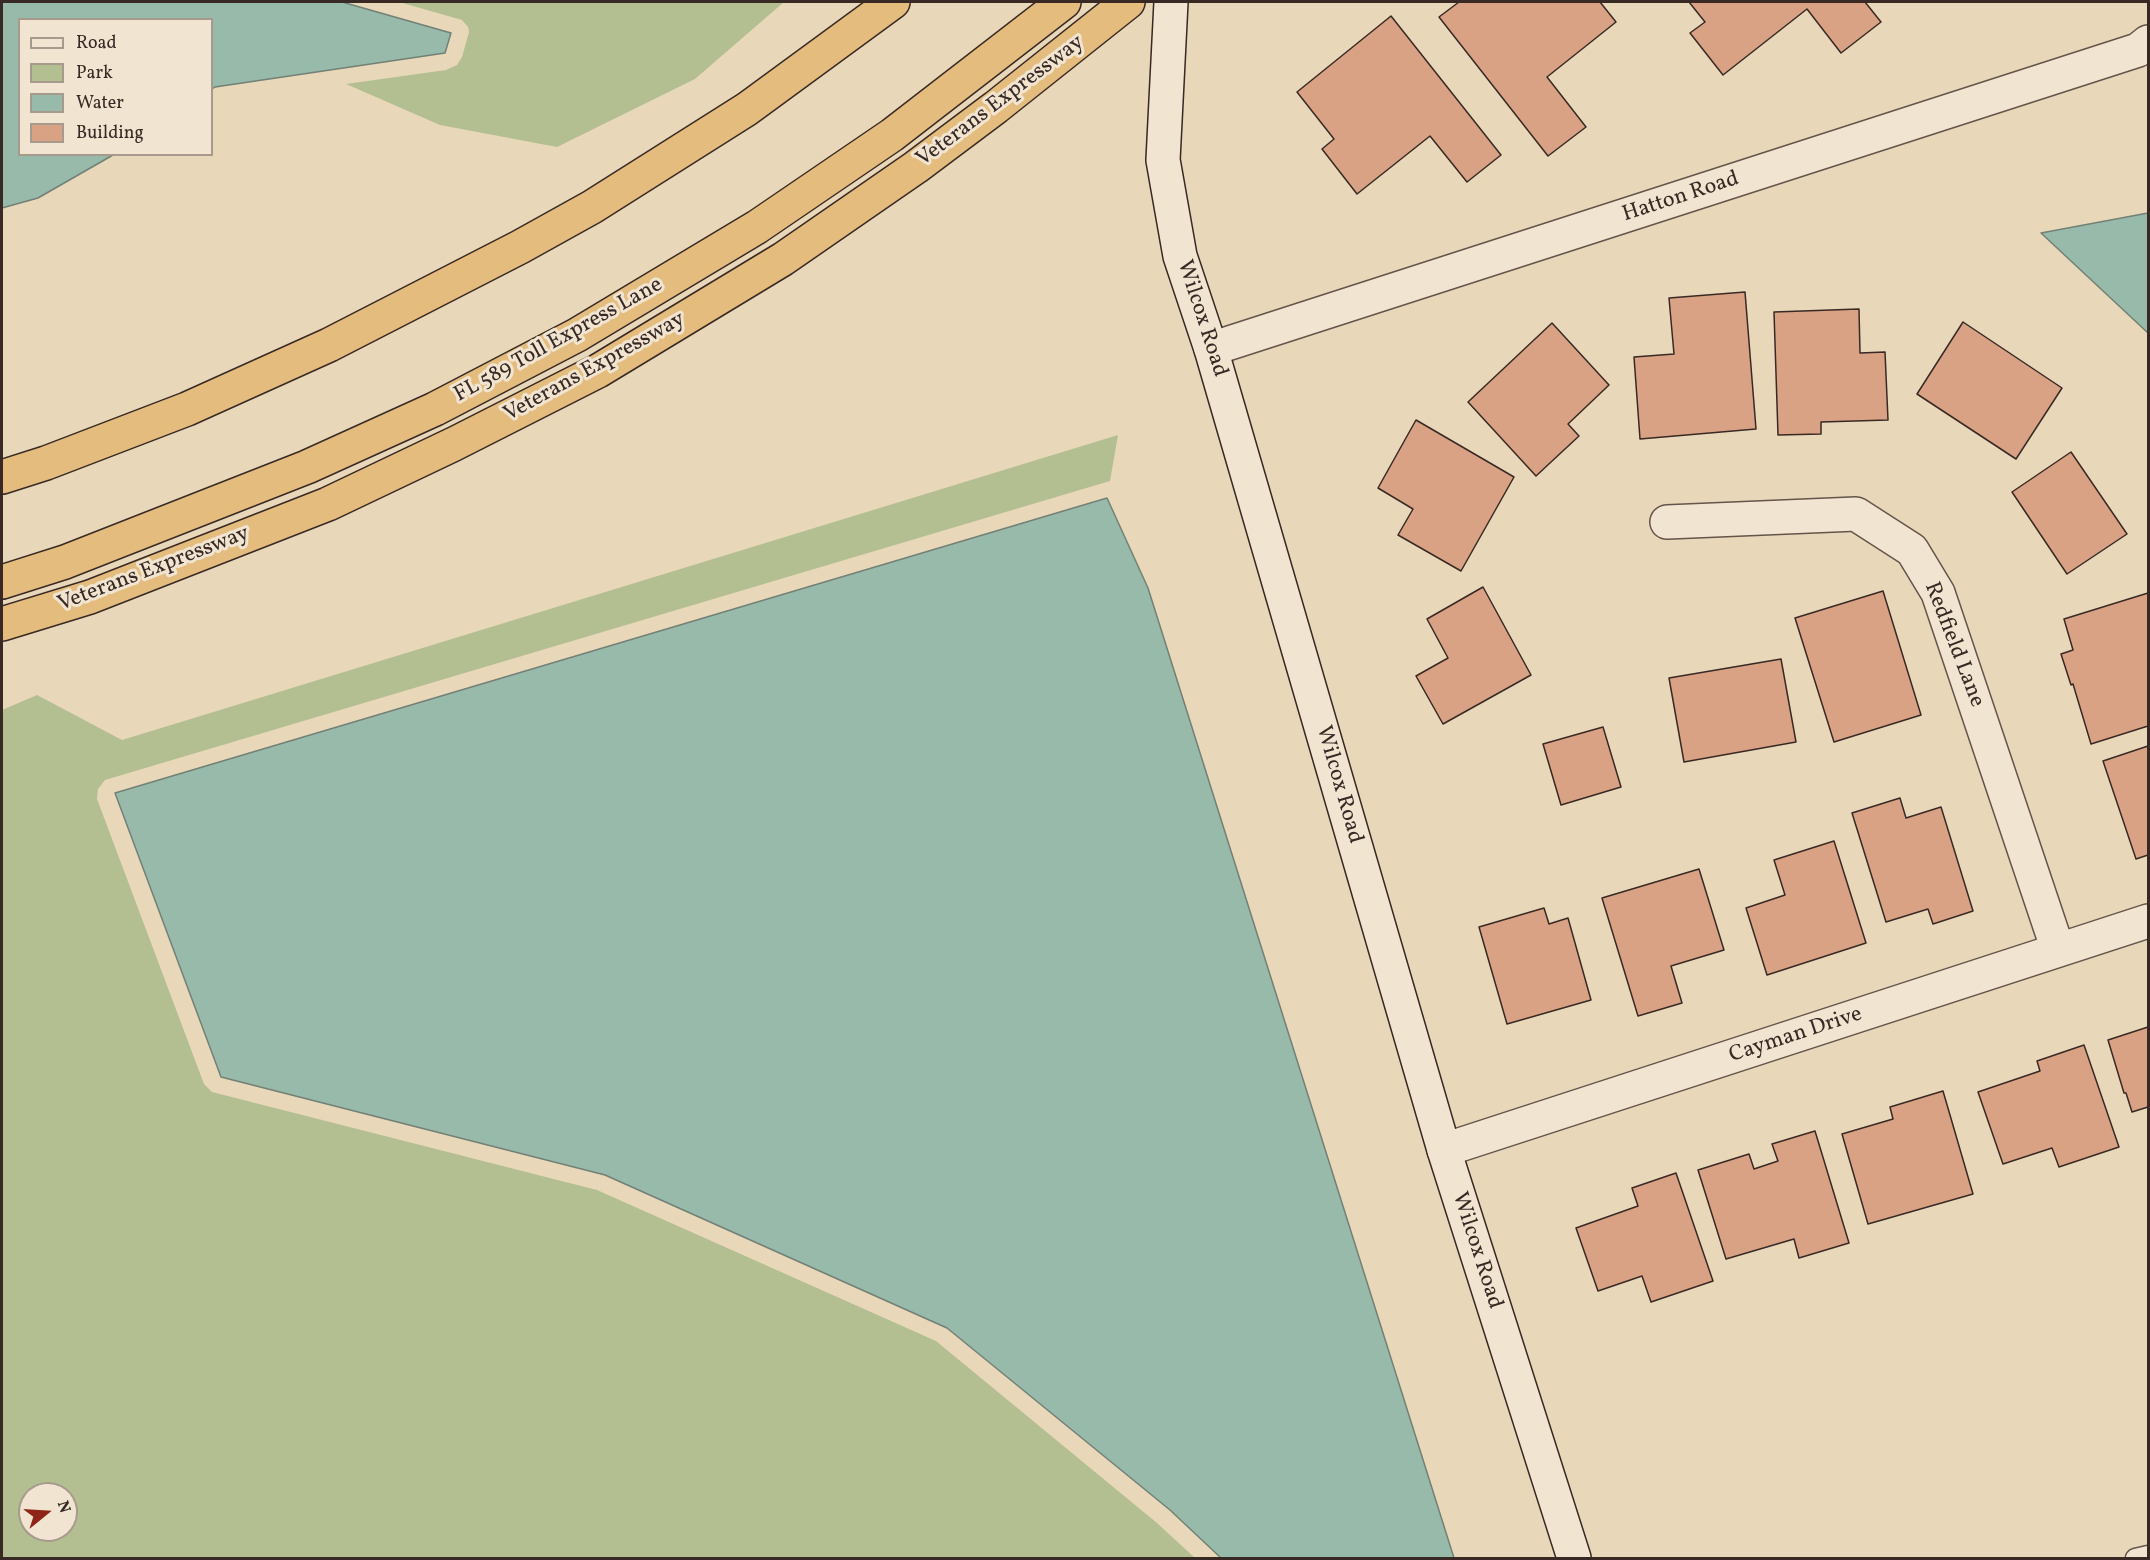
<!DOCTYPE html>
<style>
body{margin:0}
#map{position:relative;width:2150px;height:1560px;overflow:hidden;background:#e9d7ba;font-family:Vollkorn,serif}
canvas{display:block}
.frame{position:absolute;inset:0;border:3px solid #382924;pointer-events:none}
.legend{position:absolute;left:18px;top:18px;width:195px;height:138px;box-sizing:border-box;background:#f1e5d2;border:2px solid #a79a8c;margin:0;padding:8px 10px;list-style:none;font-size:18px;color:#382924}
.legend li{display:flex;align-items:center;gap:12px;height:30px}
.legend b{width:30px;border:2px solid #a79a8c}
.north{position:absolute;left:18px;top:1482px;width:60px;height:60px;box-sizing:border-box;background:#f1e5d2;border:2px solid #a79a8c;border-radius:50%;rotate:72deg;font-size:16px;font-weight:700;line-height:24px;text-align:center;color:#382924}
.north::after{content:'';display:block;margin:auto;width:21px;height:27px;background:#8f2418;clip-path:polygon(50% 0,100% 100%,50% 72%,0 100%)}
</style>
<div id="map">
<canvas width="2150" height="1560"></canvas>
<div class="frame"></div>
<ul class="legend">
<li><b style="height:8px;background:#f1e5d2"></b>Road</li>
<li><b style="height:16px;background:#b4bf91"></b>Park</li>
<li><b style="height:16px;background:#98baab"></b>Water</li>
<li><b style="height:16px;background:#daa284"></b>Building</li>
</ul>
<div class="north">N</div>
</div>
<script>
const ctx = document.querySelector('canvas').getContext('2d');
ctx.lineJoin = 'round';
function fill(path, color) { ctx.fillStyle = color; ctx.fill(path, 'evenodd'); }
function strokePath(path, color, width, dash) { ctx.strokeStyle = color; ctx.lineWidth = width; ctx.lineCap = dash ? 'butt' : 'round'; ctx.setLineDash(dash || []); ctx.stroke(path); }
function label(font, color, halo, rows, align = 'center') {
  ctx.font = font + ' Vollkorn,serif'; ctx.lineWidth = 6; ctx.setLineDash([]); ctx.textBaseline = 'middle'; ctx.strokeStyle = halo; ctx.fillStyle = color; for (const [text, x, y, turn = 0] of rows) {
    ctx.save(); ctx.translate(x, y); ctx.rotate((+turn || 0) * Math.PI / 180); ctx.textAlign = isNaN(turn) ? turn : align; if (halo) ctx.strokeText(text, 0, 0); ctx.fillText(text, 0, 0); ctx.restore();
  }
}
fill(new Path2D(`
 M 399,2 L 784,2 L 695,79 L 557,147 L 440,125 L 346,84 L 446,70 L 457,65 L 462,57 L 469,32 L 468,27 L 462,20 Z
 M 1118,435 L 1110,481 L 105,780 L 98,789 L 97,799 L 204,1084 L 212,1092 L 597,1190 L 936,1341 L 1157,1523 L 1195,1558 L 2,1558 L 2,710 L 37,695 L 122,740 ZM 30,1494 L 66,1494 L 66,1530 L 30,1530 Z`), '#b4bf91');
const water = new Path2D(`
 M 2,2 L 342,2 L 451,33 L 445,53 L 215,87 L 212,89 L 212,20 L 20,20 L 20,154 L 113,155 L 38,198 L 2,208 Z
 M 2148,213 L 2148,333 L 2041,233 Z
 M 1107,498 L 1148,588 L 1454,1558 L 1221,1558 L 1170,1510 L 947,1328 L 605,1175 L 221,1077 L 115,793 Z`);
fill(water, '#98baab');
strokePath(water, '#728075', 1.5);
const building = new Path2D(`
 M 1459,2 L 1600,2 L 1616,22 L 1547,77 L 1586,127 L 1548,156 L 1439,17 Z
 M 1689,2 L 1865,2 L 1881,22 L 1841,53 L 1807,9 L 1723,75 L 1690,33 L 1705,22 Z
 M 1391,16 L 1501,155 L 1467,182 L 1430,136 L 1357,194 L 1322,149 L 1334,139 L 1297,92 Z
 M 1745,292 L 1756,429 L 1640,439 L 1634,357 L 1674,354 L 1669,298 Z
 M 1859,309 L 1860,353 L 1885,352 L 1888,420 L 1821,422 L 1821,434 L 1778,435 L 1774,312 Z
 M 1963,322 L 2062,388 L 2016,459 L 1917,394 Z
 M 1552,323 L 1609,385 L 1568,424 L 1579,436 L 1536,476 L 1468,402 Z
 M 1416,420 L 1514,477 L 1461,571 L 1398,535 L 1413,509 L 1378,488 Z
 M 2071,452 L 2127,534 L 2067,574 L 2012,492 Z
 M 1483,587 L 1531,675 L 1443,724 L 1416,676 L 1448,658 L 1427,619 Z
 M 1883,591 L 1921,715 L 1834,742 L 1795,618 Z
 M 2148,593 L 2148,726 L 2091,744 L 2073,684 L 2071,685 L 2061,654 L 2073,650 L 2064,619 Z
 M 1781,659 L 1796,742 L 1684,762 L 1669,678 Z
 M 1603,727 L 1621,787 L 1561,805 L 1543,744 Z
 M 2148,746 L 2148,855 L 2136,859 L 2103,761 Z
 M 1900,798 L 1906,818 L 1941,807 L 1973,911 L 1933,924 L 1928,909 L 1886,922 L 1852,813 Z
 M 1834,841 L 1866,943 L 1767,975 L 1746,908 L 1785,895 L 1774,860 Z
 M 1699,869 L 1724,950 L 1671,966 L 1682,1003 L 1638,1016 L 1602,898 Z
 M 1544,908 L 1549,924 L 1568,918 L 1591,1000 L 1507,1024 L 1479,927 Z
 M 2148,1027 L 2148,1107 L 2132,1112 L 2126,1093 L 2124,1093 L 2108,1040 Z
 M 2084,1045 L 2119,1147 L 2059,1167 L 2052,1148 L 2003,1164 L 1978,1092 L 2040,1071 L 2037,1061 Z
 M 1943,1091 L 1973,1194 L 1868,1224 L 1842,1134 L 1893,1119 L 1890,1107 Z
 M 1815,1131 L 1849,1243 L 1799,1258 L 1794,1239 L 1726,1259 L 1698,1170 L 1749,1154 L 1754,1169 L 1778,1161 L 1772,1144 Z
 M 1676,1173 L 1713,1281 L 1651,1302 L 1642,1276 L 1598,1291 L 1576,1228 L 1638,1206 L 1632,1188 Z`);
fill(building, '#daa284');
strokePath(building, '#382924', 1.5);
const lane = new Path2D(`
 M 2135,1558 L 2148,1555`);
const street = new Path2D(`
 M 1211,349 L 2138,50 L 2148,42
 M 1667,522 L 1856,514 L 1912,550 L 1938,593 L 2058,950
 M 1444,1150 L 2148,921`);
const secondary = new Path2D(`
 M 1171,2 L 1163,160 L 1180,256 L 1211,349 L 1444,1150 L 1574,1558`);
const highway = new Path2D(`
 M 2,477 L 46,463 L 187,409 L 329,345 L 520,247 L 592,207 L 747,109 L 893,2
 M 2,582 L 65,562 L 307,467 L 435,409 L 577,335 L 757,227 L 892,135 L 1064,2
 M 2,624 L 90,597 L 328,504 L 454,444 L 598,371 L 783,259 L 916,167 L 996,107 L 1128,2`);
strokePath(lane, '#64544a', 21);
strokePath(street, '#64544a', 36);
strokePath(secondary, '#382924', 36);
strokePath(highway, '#382924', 36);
strokePath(lane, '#f1e5d2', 18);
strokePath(street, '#f1e5d2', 33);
strokePath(secondary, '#f1e5d2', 33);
strokePath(highway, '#e4bc7d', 33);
label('22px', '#382924', '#f1e5d2', [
 ["Veterans Expressway",1001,102,-37],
 ["Hatton Road",1681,198,-18],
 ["Wilcox Road",1201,319,72],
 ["FL 589 Toll Express Lane",559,341,-29],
 ["Veterans Expressway",595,368,-29],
 ["Veterans Expressway",154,570,-21],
 ["Redfield Lane",1953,645,69],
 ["Wilcox Road",1338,785,74],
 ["Cayman Drive",1796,1036,-18],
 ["Wilcox Road",1476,1251,72]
]);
</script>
